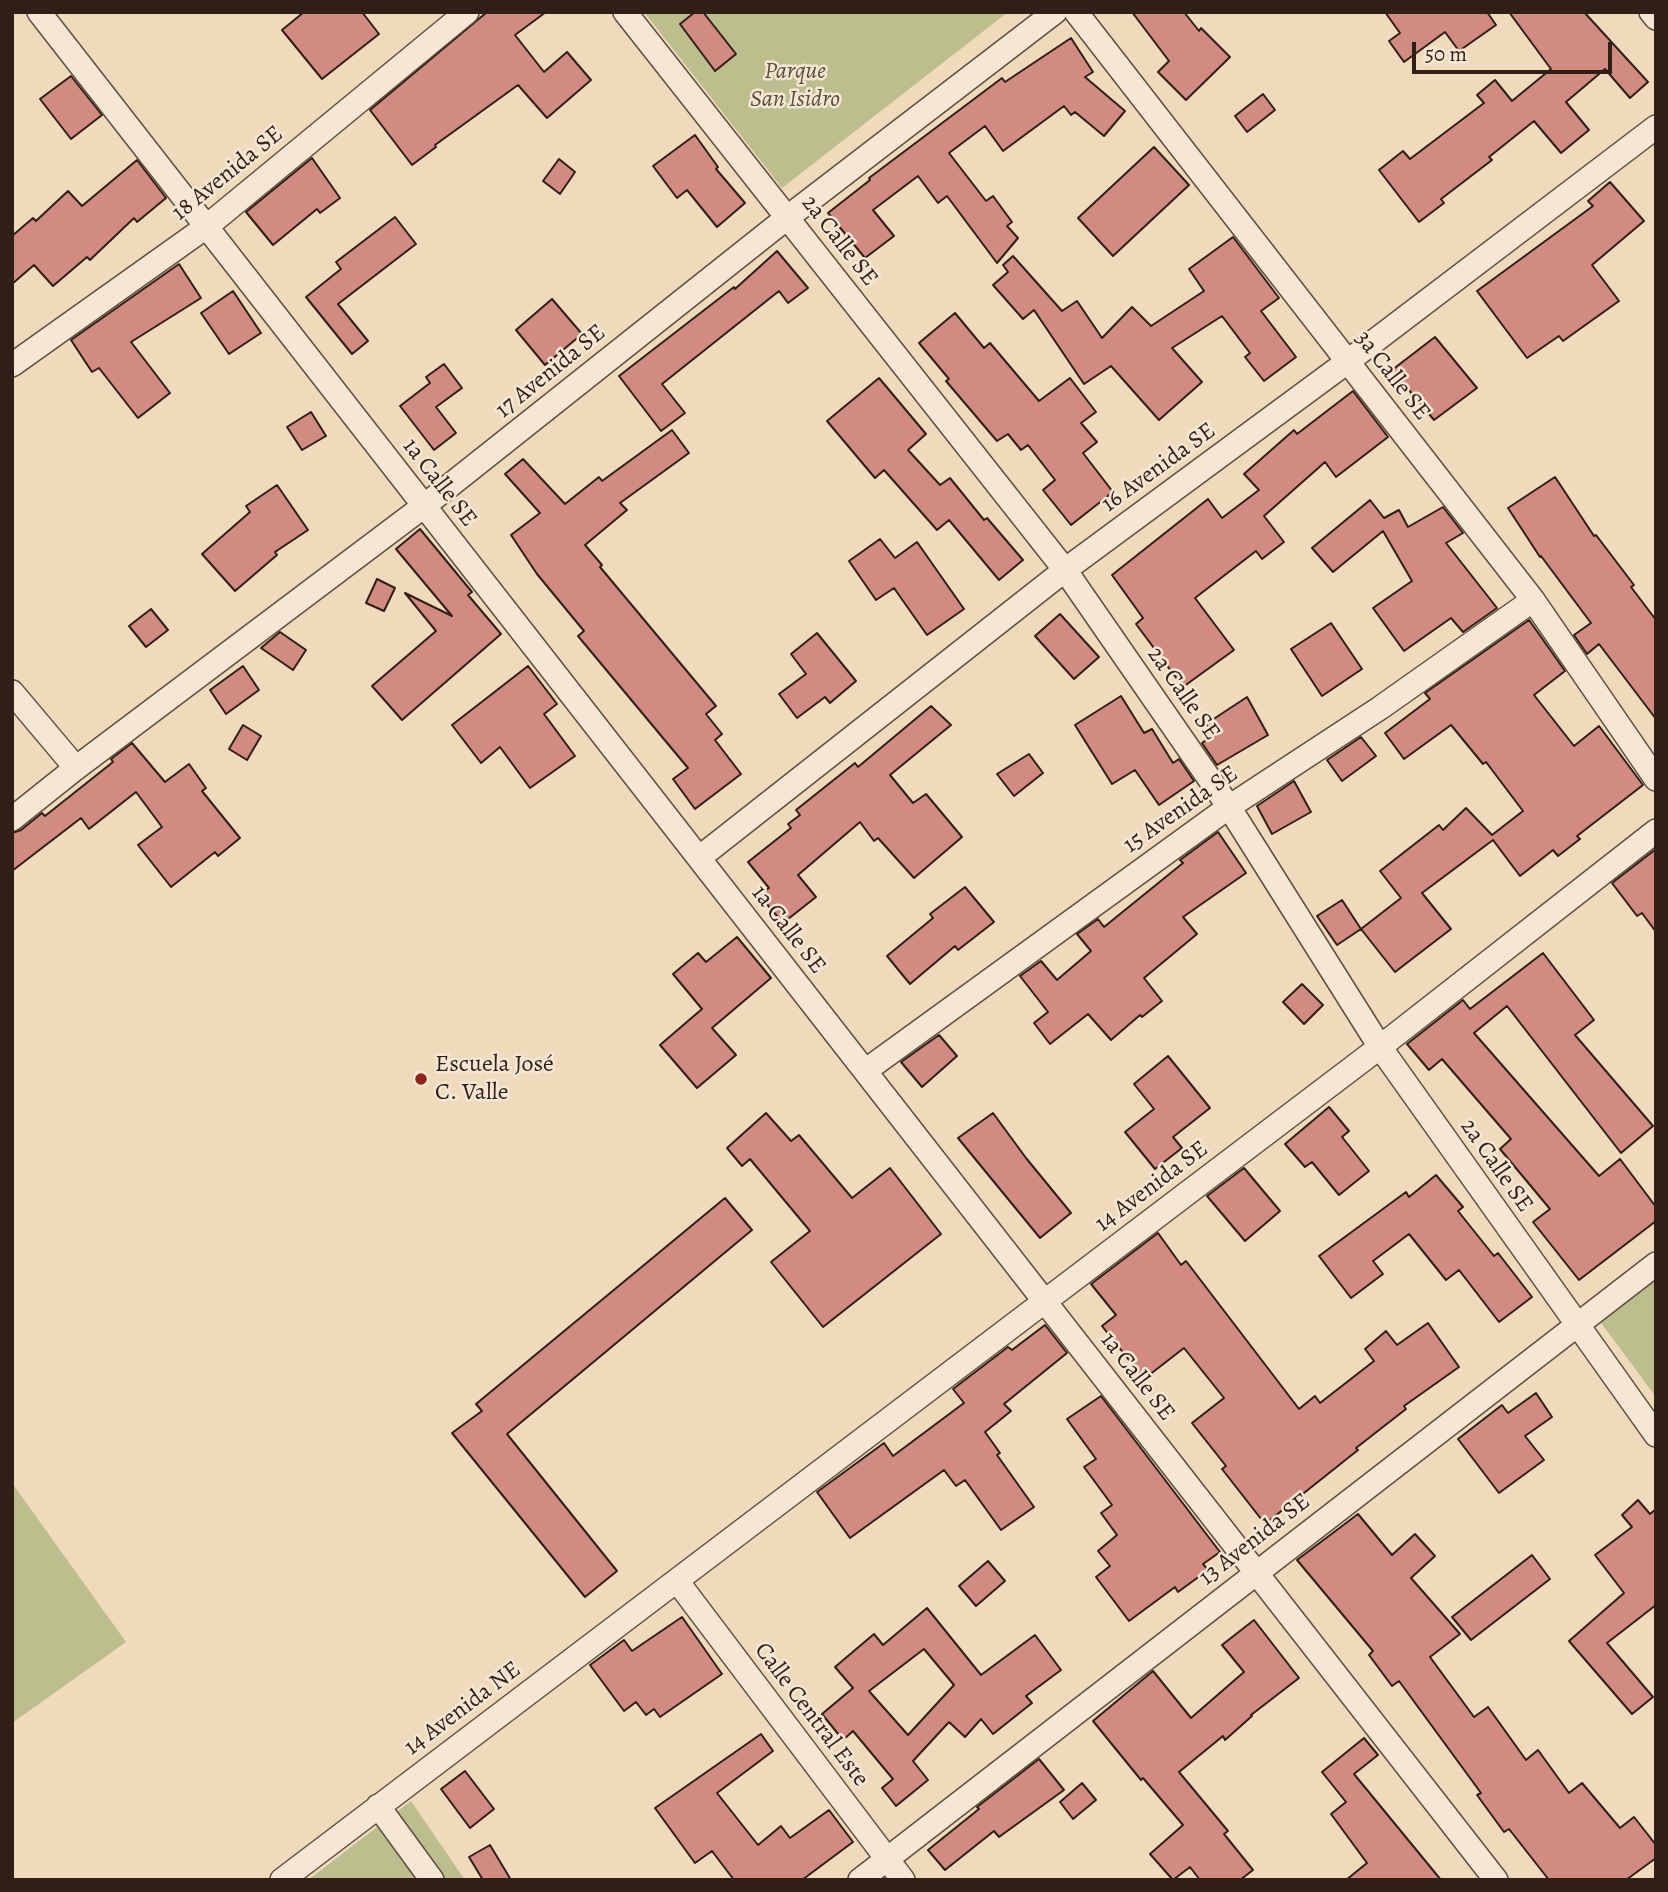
<!DOCTYPE html>
<meta charset="utf-8">
<style>
body{margin:0}
#map{position:relative;width:1668px;height:1892px;overflow:hidden;background:#efdabb;font-family:Alegreya,serif}
canvas{display:block}
.frame{position:absolute;inset:0;border:14px solid #2f1f16;pointer-events:none}
.scale{position:absolute;left:1412px;top:42px;width:200px;height:32px;box-sizing:border-box;border:4px solid #2f1f16;border-top:0;padding-left:9px;font-size:21px;line-height:24px;white-space:nowrap;color:#2f1f16;-webkit-text-stroke:5px #f5e7d3;paint-order:stroke}
</style>
<div id="map">
<canvas width="1668" height="1892"></canvas>
<div class="frame"></div>
<div class="scale">50 m</div>
</div>
<script>
const ctx = document.querySelector('canvas').getContext('2d');
ctx.lineJoin = 'round';
function fill(path, color) { ctx.fillStyle = color; ctx.fill(path, 'evenodd'); }
function strokePath(path, color, width, dash) { ctx.strokeStyle = color; ctx.lineWidth = width; ctx.lineCap = dash ? 'butt' : 'round'; ctx.setLineDash(dash || []); ctx.stroke(path); }
function label(font, color, halo, rows, align = 'center') {
  ctx.font = font + ' Alegreya,serif'; ctx.lineWidth = 5; ctx.setLineDash([]); ctx.textBaseline = 'middle'; ctx.strokeStyle = halo; ctx.fillStyle = color; for (const [text, x, y, turn = 0] of rows) {
    ctx.save(); ctx.translate(x, y); ctx.rotate((+turn || 0) * Math.PI / 180); ctx.textAlign = isNaN(turn) ? turn : align; if (halo) ctx.strokeText(text, 0, 0); ctx.fillText(text, 0, 0); ctx.restore();
  }
}
fill(new Path2D(`
 M 644,12 L 1008,12 L 782,188 Z
 M 1656,1259 L 1656,1397 L 1590,1308 Z
 M 12,1483 L 126,1642 L 12,1723 Z
 M 411,1801 L 465,1880 L 308,1880 Z`), '#bcbe8e');
const building = new Path2D(`
 M 304,12 L 362,12 L 379,34 L 322,79 L 282,30 Z
 M 487,12 L 546,12 L 515,35 L 544,72 L 567,52 L 591,80 L 547,118 L 518,85 L 435,145 L 436,147 L 412,165 L 370,110 Z
 M 695,12 L 703,12 L 736,54 L 715,71 L 680,24 Z
 M 1132,12 L 1184,12 L 1199,31 L 1201,28 L 1230,57 L 1186,100 L 1158,72 L 1169,61 Z
 M 1385,12 L 1487,12 L 1496,25 L 1459,51 L 1445,32 L 1404,62 L 1389,41 L 1400,33 Z
 M 1509,12 L 1584,12 L 1648,82 L 1630,98 L 1605,69 L 1566,102 L 1589,130 L 1561,153 L 1534,121 L 1489,157 L 1492,160 L 1441,199 L 1444,203 L 1419,222 L 1379,170 L 1403,151 L 1410,159 L 1484,103 L 1477,95 L 1495,80 L 1512,101 L 1551,69 Z
 M 1071,38 L 1093,72 L 1085,77 L 1125,111 L 1104,136 L 1075,112 L 1071,115 L 1064,106 L 1003,151 L 985,126 L 949,153 L 986,201 L 993,196 L 1012,222 L 1007,226 L 1018,238 L 997,263 L 947,196 L 938,203 L 918,176 L 873,210 L 894,236 L 865,258 L 828,213 L 870,180 L 869,178 L 1002,78 L 1005,82 Z
 M 71,76 L 102,115 L 71,139 L 40,99 Z
 M 1263,94 L 1275,110 L 1247,132 L 1235,116 Z
 M 695,135 L 718,167 L 716,169 L 745,203 L 717,227 L 687,190 L 677,198 L 653,166 Z
 M 1154,147 L 1189,185 L 1113,256 L 1078,218 Z
 M 312,158 L 340,198 L 320,213 L 317,209 L 273,245 L 246,212 Z
 M 559,159 L 575,172 L 560,194 L 543,181 Z
 M 137,160 L 166,198 L 137,222 L 134,218 L 90,260 L 87,257 L 53,286 L 34,265 L 12,284 L 12,236 L 33,218 L 36,221 L 68,191 L 82,206 Z
 M 1610,182 L 1644,221 L 1592,265 L 1619,301 L 1563,341 L 1559,336 L 1527,358 L 1477,291 L 1593,206 L 1588,201 Z
 M 395,217 L 416,244 L 338,304 L 368,341 L 352,354 L 306,297 L 341,269 L 336,262 Z
 M 1233,237 L 1279,298 L 1261,311 L 1296,357 L 1264,381 L 1245,357 L 1250,353 L 1222,316 L 1172,348 L 1202,382 L 1159,420 L 1111,366 L 1084,384 L 1034,310 L 1023,319 L 993,285 L 1008,272 L 1003,265 L 1013,256 L 1062,311 L 1077,301 L 1102,338 L 1132,307 L 1151,326 L 1204,291 L 1189,269 Z
 M 777,251 L 808,288 L 788,303 L 779,291 L 662,384 L 685,413 L 661,431 L 619,376 L 734,287 L 735,289 Z
 M 179,264 L 201,298 L 131,342 L 170,393 L 138,418 L 99,368 L 92,372 L 71,340 Z
 M 233,291 L 261,333 L 229,354 L 201,313 Z
 M 552,299 L 582,334 L 545,365 L 516,330 Z
 M 955,313 L 984,348 L 990,343 L 1039,401 L 1070,378 L 1096,412 L 1081,423 L 1097,442 L 1083,453 L 1113,492 L 1071,525 L 1043,490 L 1055,480 L 1028,445 L 1021,450 L 1008,434 L 997,441 L 946,381 L 949,379 L 919,343 Z
 M 1435,337 L 1477,388 L 1434,420 L 1392,370 Z
 M 444,364 L 462,388 L 436,407 L 456,433 L 434,450 L 400,406 L 430,383 L 426,377 Z
 M 879,378 L 926,434 L 908,450 L 940,485 L 950,478 L 984,520 L 987,518 L 1023,560 L 999,580 L 949,520 L 937,530 L 884,470 L 875,478 L 827,421 Z
 M 1353,391 L 1388,437 L 1336,477 L 1325,462 L 1264,516 L 1284,542 L 1262,559 L 1256,551 L 1195,598 L 1234,650 L 1183,687 L 1136,624 L 1143,618 L 1112,575 L 1208,499 L 1222,518 L 1259,490 L 1244,474 L 1294,430 L 1297,434 Z
 M 311,412 L 326,436 L 302,450 L 287,427 Z
 M 672,430 L 689,453 L 620,503 L 627,510 L 585,545 L 602,565 L 600,567 L 716,706 L 706,714 L 722,734 L 715,740 L 741,774 L 695,809 L 673,779 L 688,768 L 578,636 L 584,631 L 537,574 L 511,535 L 540,513 L 505,474 L 523,459 L 565,504 L 599,477 L 602,481 Z
 M 1555,477 L 1594,536 L 1596,535 L 1634,585 L 1631,587 L 1656,620 L 1656,719 L 1599,644 L 1587,654 L 1574,635 L 1591,623 L 1541,556 L 1540,557 L 1508,508 Z
 M 277,485 L 308,530 L 275,552 L 277,555 L 235,591 L 202,554 L 250,512 L 246,506 Z
 M 1370,500 L 1384,518 L 1399,510 L 1408,527 L 1443,507 L 1463,533 L 1446,543 L 1497,608 L 1463,632 L 1451,618 L 1404,651 L 1373,608 L 1412,581 L 1383,531 L 1333,572 L 1312,548 Z
 M 420,529 L 472,592 L 468,595 L 501,634 L 402,720 L 372,686 L 436,631 L 405,593 L 452,616 L 396,549 Z
 M 880,539 L 895,558 L 917,542 L 964,609 L 927,635 L 894,588 L 876,600 L 849,561 Z
 M 377,579 L 395,588 L 384,611 L 366,603 Z
 M 151,609 L 168,630 L 146,647 L 129,626 Z
 M 1060,614 L 1099,657 L 1074,679 L 1035,636 Z
 M 1529,620 L 1565,671 L 1534,695 L 1574,746 L 1599,726 L 1643,785 L 1577,836 L 1580,839 L 1558,856 L 1553,850 L 1520,876 L 1493,840 L 1422,893 L 1451,929 L 1395,972 L 1361,929 L 1401,898 L 1380,871 L 1439,825 L 1443,830 L 1466,808 L 1492,835 L 1523,811 L 1486,762 L 1483,764 L 1451,725 L 1404,759 L 1385,733 L 1430,699 L 1425,693 Z
 M 1331,623 L 1362,669 L 1322,696 L 1291,649 Z
 M 280,632 L 306,650 L 293,670 L 261,648 Z
 M 817,633 L 856,681 L 830,703 L 825,697 L 797,718 L 779,694 L 806,674 L 791,654 Z
 M 243,666 L 259,690 L 226,714 L 210,690 Z
 M 528,666 L 557,704 L 544,714 L 575,756 L 530,788 L 500,747 L 481,763 L 452,725 Z
 M 1121,696 L 1144,733 L 1152,729 L 1173,763 L 1179,759 L 1194,781 L 1159,805 L 1135,770 L 1112,784 L 1075,725 Z
 M 1247,697 L 1268,735 L 1217,765 L 1202,743 L 1214,735 L 1206,724 Z
 M 931,706 L 951,725 L 890,775 L 913,803 L 926,794 L 962,837 L 914,878 L 878,838 L 874,841 L 860,822 L 798,875 L 816,897 L 783,923 L 759,895 L 769,888 L 748,862 L 791,828 L 788,824 L 800,815 L 796,810 L 855,763 L 858,767 Z
 M 243,725 L 261,736 L 247,760 L 229,749 Z
 M 1361,737 L 1376,756 L 1342,781 L 1327,760 Z
 M 132,743 L 165,782 L 189,764 L 206,788 L 202,791 L 240,838 L 218,856 L 215,852 L 171,887 L 138,845 L 162,827 L 136,792 L 89,829 L 81,818 L 12,871 L 12,833 L 21,830 L 42,813 L 45,816 L 113,762 L 111,759 Z
 M 1029,754 L 1043,773 L 1014,796 L 997,774 Z
 M 1294,781 L 1311,812 L 1272,834 L 1257,806 Z
 M 1218,832 L 1246,873 L 1183,917 L 1197,934 L 1144,978 L 1162,1001 L 1142,1017 L 1140,1015 L 1111,1040 L 1088,1014 L 1050,1044 L 1034,1023 L 1048,1012 L 1020,976 L 1041,961 L 1057,980 L 1091,951 L 1077,934 L 1098,919 L 1104,927 L 1183,863 L 1180,860 Z
 M 1656,849 L 1656,932 L 1642,913 L 1637,916 L 1612,883 Z
 M 965,887 L 994,922 L 958,950 L 955,946 L 910,984 L 887,956 L 933,918 L 930,914 Z
 M 1342,900 L 1361,929 L 1337,945 L 1317,916 Z
 M 737,937 L 771,978 L 712,1028 L 736,1055 L 697,1088 L 660,1045 L 702,1009 L 673,974 L 698,953 L 706,962 Z
 M 1543,953 L 1594,1020 L 1575,1035 L 1653,1126 L 1621,1153 L 1507,1006 L 1474,1033 L 1599,1176 L 1620,1159 L 1656,1207 L 1656,1221 L 1579,1280 L 1533,1222 L 1550,1209 L 1500,1149 L 1511,1139 L 1442,1059 L 1429,1070 L 1407,1044 L 1463,1000 L 1470,1009 Z
 M 1302,984 L 1323,1005 L 1304,1024 L 1283,1002 Z
 M 939,1035 L 957,1056 L 922,1087 L 901,1062 Z
 M 1168,1056 L 1210,1108 L 1173,1137 L 1182,1148 L 1155,1169 L 1125,1132 L 1154,1109 L 1134,1084 Z
 M 1329,1107 L 1349,1131 L 1342,1137 L 1369,1171 L 1339,1195 L 1312,1162 L 1305,1167 L 1285,1144 Z
 M 766,1113 L 791,1141 L 799,1135 L 852,1198 L 890,1168 L 941,1234 L 823,1327 L 771,1262 L 810,1231 L 750,1159 L 742,1166 L 727,1148 Z
 M 993,1113 L 1026,1158 L 1071,1213 L 1040,1238 L 958,1138 Z
 M 1244,1168 L 1280,1211 L 1245,1241 L 1207,1196 Z
 M 1436,1175 L 1463,1207 L 1458,1211 L 1494,1256 L 1498,1253 L 1532,1297 L 1499,1322 L 1459,1270 L 1446,1280 L 1409,1234 L 1373,1261 L 1383,1274 L 1351,1298 L 1319,1256 L 1406,1192 L 1409,1197 Z
 M 725,1198 L 752,1230 L 507,1434 L 617,1571 L 585,1597 L 452,1433 L 482,1411 L 476,1404 Z
 M 1158,1233 L 1181,1265 L 1186,1261 L 1299,1409 L 1315,1396 L 1320,1403 L 1374,1361 L 1365,1349 L 1386,1331 L 1397,1345 L 1428,1323 L 1459,1367 L 1404,1406 L 1406,1409 L 1356,1448 L 1358,1450 L 1265,1524 L 1222,1469 L 1226,1466 L 1192,1423 L 1224,1398 L 1184,1348 L 1144,1379 L 1102,1326 L 1116,1315 L 1091,1284 Z
 M 1045,1325 L 1067,1353 L 1004,1404 L 1011,1411 L 985,1432 L 1000,1453 L 997,1455 L 1034,1507 L 1001,1530 L 965,1480 L 956,1486 L 944,1470 L 850,1538 L 817,1492 L 884,1443 L 893,1456 L 964,1403 L 953,1389 L 1008,1347 L 1012,1350 Z
 M 1536,1393 L 1552,1417 L 1525,1436 L 1544,1460 L 1499,1493 L 1458,1439 L 1502,1405 L 1508,1413 Z
 M 1101,1396 L 1220,1552 L 1203,1564 L 1208,1570 L 1178,1592 L 1175,1587 L 1129,1621 L 1096,1577 L 1110,1566 L 1098,1551 L 1117,1535 L 1101,1513 L 1112,1505 L 1084,1467 L 1096,1459 L 1067,1419 Z
 M 1638,1500 L 1650,1514 L 1656,1509 L 1656,1605 L 1607,1643 L 1653,1697 L 1632,1714 L 1569,1641 L 1624,1593 L 1595,1555 L 1632,1527 L 1622,1515 Z
 M 1358,1514 L 1392,1555 L 1415,1534 L 1435,1556 L 1411,1578 L 1460,1634 L 1430,1657 L 1474,1717 L 1488,1707 L 1526,1760 L 1538,1750 L 1569,1793 L 1582,1783 L 1620,1828 L 1634,1817 L 1656,1845 L 1656,1858 L 1626,1880 L 1549,1880 L 1509,1829 L 1504,1832 L 1477,1795 L 1481,1793 L 1399,1681 L 1392,1686 L 1369,1655 L 1373,1651 L 1297,1560 Z
 M 1532,1555 L 1550,1579 L 1471,1640 L 1452,1617 Z
 M 988,1561 L 1005,1581 L 976,1606 L 959,1586 Z
 M 927,1608 L 981,1675 L 1035,1635 L 1061,1670 L 1026,1696 L 1032,1703 L 993,1734 L 981,1719 L 965,1737 L 949,1722 L 913,1761 L 928,1780 L 896,1806 L 882,1788 L 893,1779 L 853,1731 L 843,1740 L 822,1714 L 853,1688 L 835,1667 L 874,1634 L 883,1645 ZM 924,1649 L 954,1685 L 908,1735 L 869,1691 Z
 M 682,1617 L 722,1674 L 660,1717 L 654,1709 L 646,1715 L 636,1702 L 624,1711 L 590,1665 L 624,1640 L 632,1651 Z
 M 1254,1620 L 1299,1678 L 1251,1715 L 1252,1716 L 1225,1740 L 1223,1736 L 1179,1772 L 1228,1831 L 1224,1834 L 1253,1870 L 1240,1880 L 1200,1880 L 1190,1867 L 1173,1880 L 1150,1854 L 1183,1825 L 1143,1778 L 1141,1780 L 1093,1721 L 1153,1671 L 1191,1718 L 1244,1672 L 1222,1645 Z
 M 761,1734 L 773,1751 L 717,1793 L 758,1845 L 781,1826 L 790,1838 L 829,1810 L 853,1842 L 802,1880 L 734,1880 L 712,1851 L 695,1863 L 655,1808 Z
 M 1364,1738 L 1378,1755 L 1354,1774 L 1441,1880 L 1346,1880 L 1367,1863 L 1331,1814 L 1346,1802 L 1322,1772 Z
 M 1039,1759 L 1064,1790 L 999,1837 L 994,1831 L 945,1870 L 928,1850 L 979,1809 L 977,1807 Z
 M 465,1771 L 494,1809 L 470,1828 L 441,1789 Z
 M 1082,1783 L 1096,1800 L 1073,1819 L 1060,1802 Z
 M 490,1845 L 511,1880 L 483,1880 L 469,1857 Z`);
fill(building, '#d28b81');
strokePath(building, '#2f1f16', 2);
const street = new Path2D(`
 M 39,12 L 1496,1880
 M 625,12 L 1065,570 L 1229,807 L 1380,1047 L 1656,1435
 M 1076,12 L 1533,600 L 1656,779
 M 1651,12 L 1656,18
 M 12,365 L 206,227 L 467,12
 M 12,692 L 76,768
 M 12,819 L 76,768 L 424,506 L 788,217 L 1055,12
 M 699,858 L 1065,570 L 1347,362 L 1656,127
 M 865,1071 L 1229,807 L 1380,708 L 1533,600
 M 677,1581 L 903,1880
 M 378,1806 L 432,1880
 M 282,1880 L 1380,1047 L 1656,831
 M 860,1880 L 1656,1264`);
strokePath(street, '#5f4e3f', 26);
strokePath(street, '#f5e7d3', 23);
for (const [x, y, r, color] of [
 [421,1079,7,"#8f2418"]
]) { const dot = new Path2D(); dot.arc(x, y, r, 0, 2 * Math.PI); ctx.fillStyle = color; ctx.fill(dot); strokePath(dot, '#f5e7d3', 2.5); }
label('italic 24px', '#594f3a', '#f5e7d3', [
 ["Parque",795,72],
 ["San Isidro",795,100]
]);
label('24px', '#2f1f16', '#f5e7d3', [
 ["18 Avenida SE",228,174,-39],
 ["2a Calle SE",839,241,52],
 ["17 Avenida SE",551,372,-39],
 ["3a Calle SE",1392,376,52],
 ["16 Avenida SE",1159,468,-36],
 ["1a Calle SE",439,483,52],
 ["2a Calle SE",1183,694,55],
 ["15 Avenida SE",1181,810,-35],
 ["1a Calle SE",788,930,52],
 ["2a Calle SE",1496,1166,55],
 ["14 Avenida SE",1152,1187,-37],
 ["1a Calle SE",1137,1377,52],
 ["13 Avenida SE",1255,1540,-38],
 ["14 Avenida NE",463,1709,-37],
 ["Calle Central Este",811,1715,53]
]);
label('24px', '#2f1f16', '#f5e7d3', [
 ["Escuela José",435,1065],
 ["C. Valle",435,1093]
], 'left');
</script>
